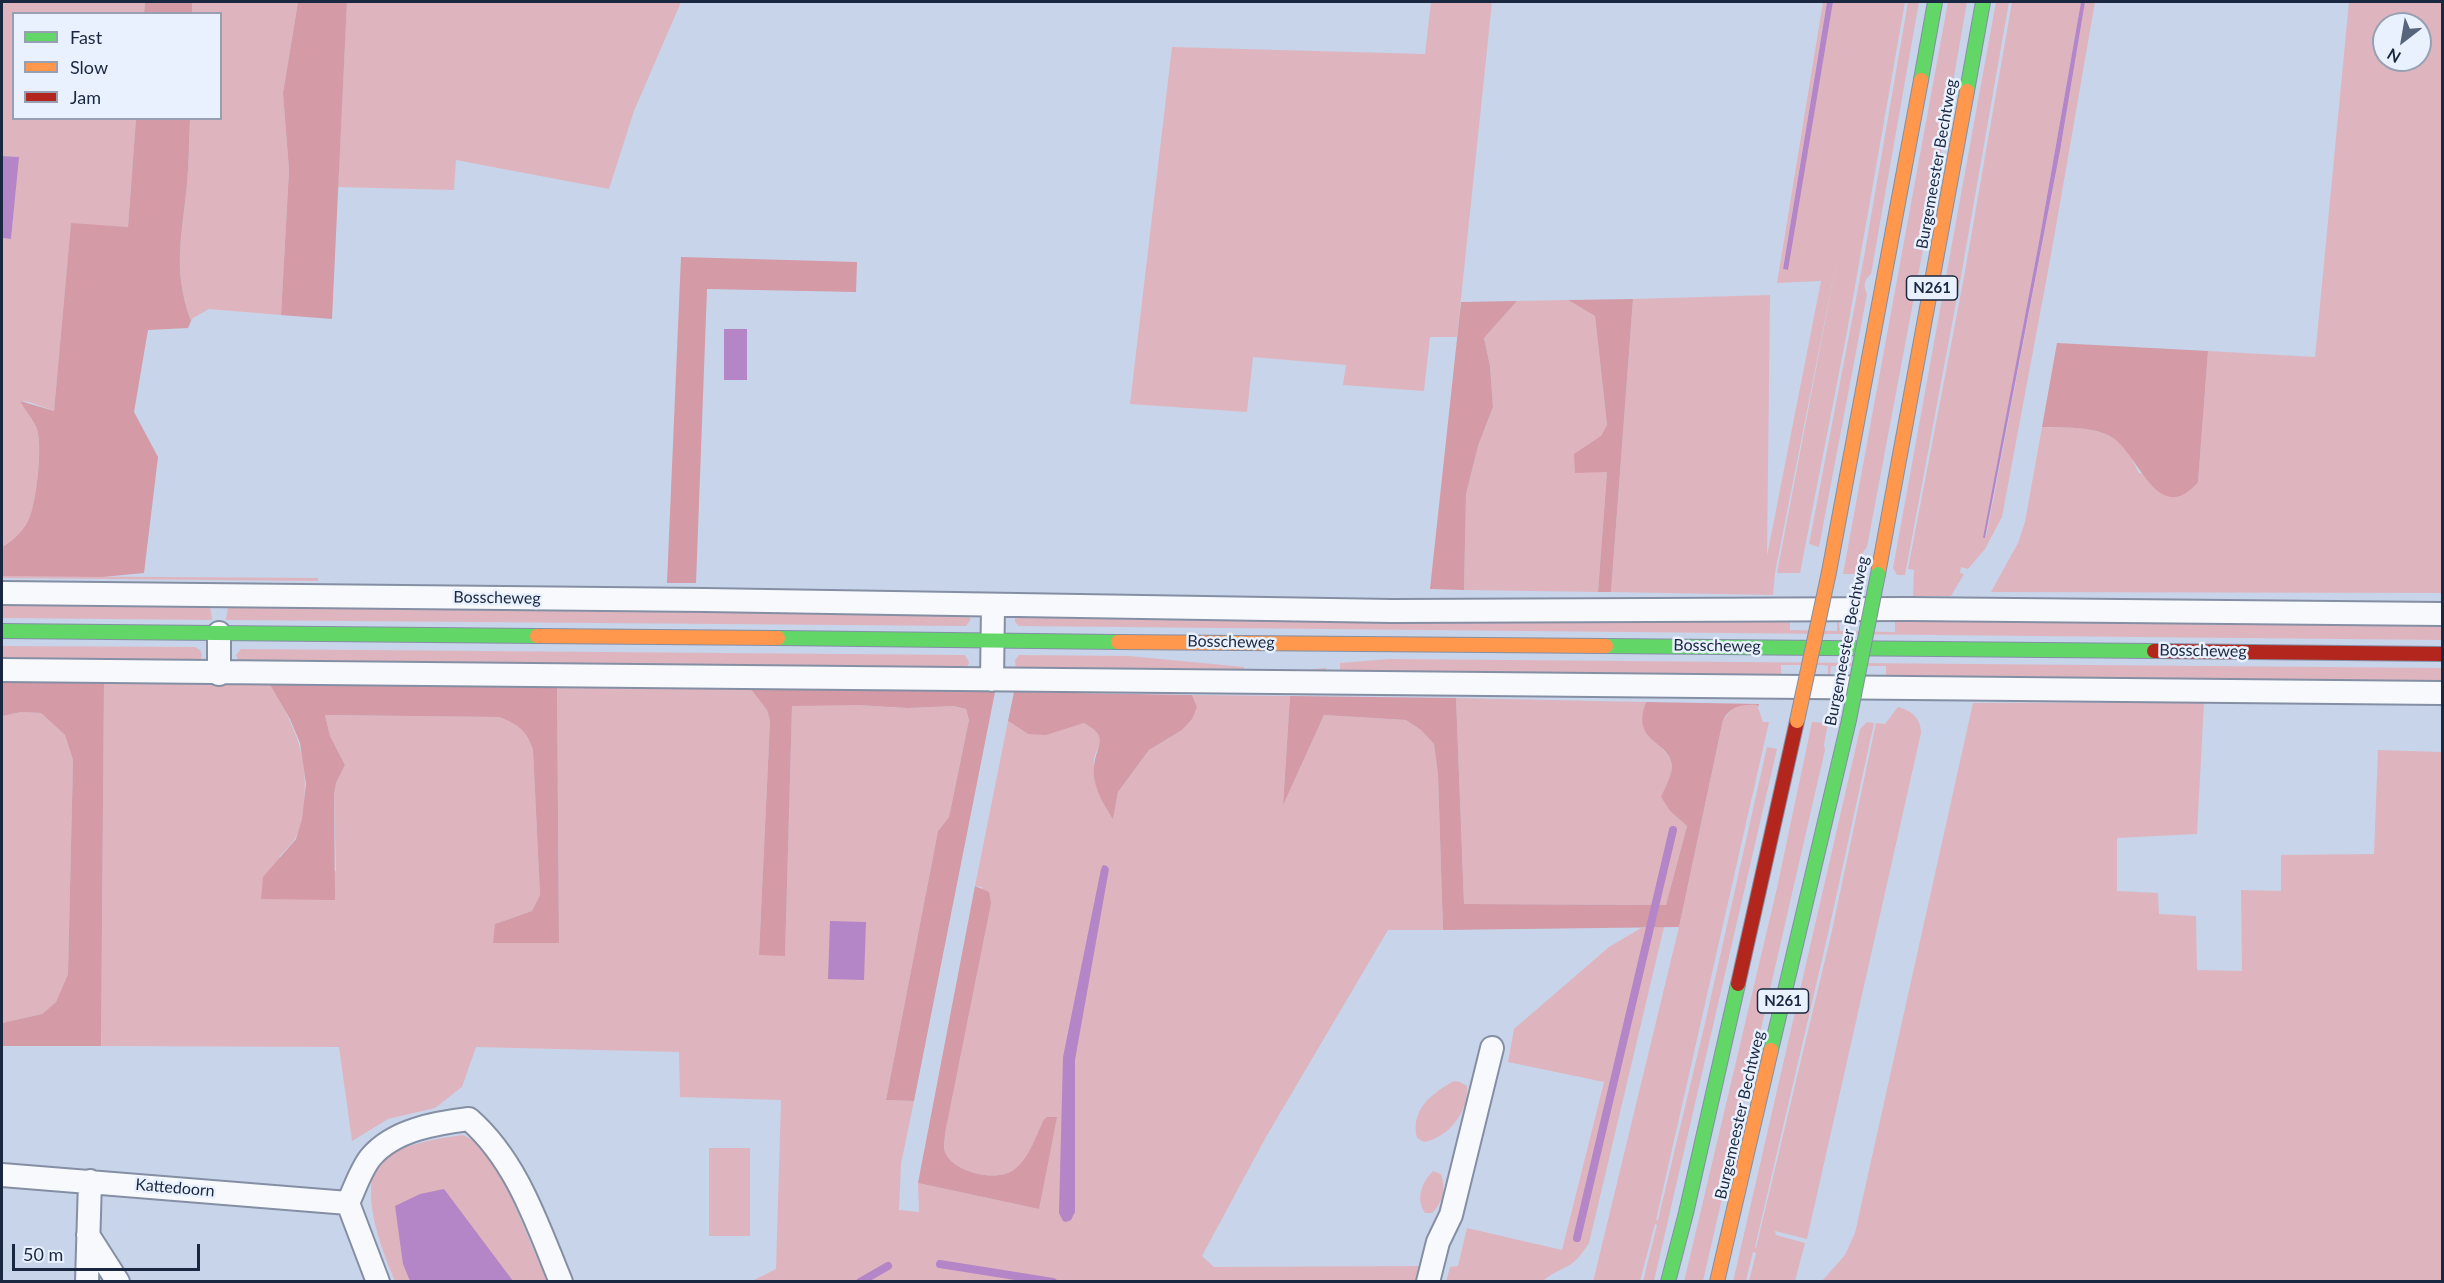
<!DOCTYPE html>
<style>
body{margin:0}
#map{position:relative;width:2444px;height:1283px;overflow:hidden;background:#c8d4ea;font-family:Lato,sans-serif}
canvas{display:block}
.frame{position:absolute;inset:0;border:3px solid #192740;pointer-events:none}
.legend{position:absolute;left:12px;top:12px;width:210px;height:108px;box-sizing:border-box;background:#e9f1fe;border:2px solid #96a0b2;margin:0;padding:8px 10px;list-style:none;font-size:18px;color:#192740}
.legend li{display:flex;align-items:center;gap:12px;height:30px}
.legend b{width:30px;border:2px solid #96a0b2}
.north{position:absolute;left:2372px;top:12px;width:60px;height:60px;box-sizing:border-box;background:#e9f1fe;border:2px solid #96a0b2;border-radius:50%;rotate:211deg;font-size:16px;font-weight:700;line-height:24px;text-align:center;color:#192740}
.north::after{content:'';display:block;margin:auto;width:21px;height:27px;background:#56647c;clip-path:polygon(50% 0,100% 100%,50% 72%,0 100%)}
.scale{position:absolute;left:12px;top:1244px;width:188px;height:27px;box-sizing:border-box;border:3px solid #192740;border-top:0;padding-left:8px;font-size:18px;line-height:21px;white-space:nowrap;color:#192740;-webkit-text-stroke:4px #e9f1fe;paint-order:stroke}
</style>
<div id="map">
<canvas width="2444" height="1283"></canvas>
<div class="frame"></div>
<ul class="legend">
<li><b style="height:8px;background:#63d668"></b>Fast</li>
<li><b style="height:8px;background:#ff974d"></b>Slow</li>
<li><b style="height:8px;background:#b3261e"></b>Jam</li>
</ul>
<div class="north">N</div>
<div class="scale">50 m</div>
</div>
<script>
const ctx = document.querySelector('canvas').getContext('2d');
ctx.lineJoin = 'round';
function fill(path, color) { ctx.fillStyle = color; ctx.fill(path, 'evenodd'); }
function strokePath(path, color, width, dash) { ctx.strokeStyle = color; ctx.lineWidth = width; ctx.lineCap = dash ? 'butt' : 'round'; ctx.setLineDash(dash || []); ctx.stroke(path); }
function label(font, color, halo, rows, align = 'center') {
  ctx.font = font + ' Lato,sans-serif'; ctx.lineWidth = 5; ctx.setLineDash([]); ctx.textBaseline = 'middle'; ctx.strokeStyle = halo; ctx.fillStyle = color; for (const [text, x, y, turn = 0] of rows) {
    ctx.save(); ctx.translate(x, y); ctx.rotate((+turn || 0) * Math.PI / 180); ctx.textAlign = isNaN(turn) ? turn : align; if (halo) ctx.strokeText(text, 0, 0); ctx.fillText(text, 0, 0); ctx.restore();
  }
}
fill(new Path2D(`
 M 2,2 L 145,2 L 144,13 L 14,14 L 14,118 L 136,119 L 128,227 L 71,224 L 54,411 L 29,402 L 20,401 C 26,410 33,420 37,429 C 43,446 36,511 26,526 C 20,534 11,542 2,547 L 2,238 L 11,239 L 18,157 L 2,156 Z
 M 192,2 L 298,2 L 283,93 L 289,170 L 281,315 L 209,309 L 193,318 L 191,321 C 172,269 182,237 187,184 C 189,162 189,140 190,119 L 220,118 L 220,14 L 192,13 Z
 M 347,2 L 681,2 L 634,111 L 609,189 L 456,160 L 454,190 L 338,187 Z
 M 1431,2 L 1492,2 L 1457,337 L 1430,337 L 1424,391 L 1343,385 L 1346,365 L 1253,357 L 1247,412 L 1130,404 L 1172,47 L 1425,54 Z
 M 1823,2 L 1827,2 L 1783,269 L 1787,270 L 1833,2 L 1905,2 L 1847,332 L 1800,573 L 1777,573 L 1838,254 L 1775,573 L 1773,595 L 1611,592 L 1633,299 L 1770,295 L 1767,556 L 1821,281 L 1777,283 Z
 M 1908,2 L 1919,2 L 1871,274 C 1864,280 1863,286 1867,294 L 1819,547 L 1809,544 L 1864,257 Z
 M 1948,2 L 1967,2 L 1934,191 L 1867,547 L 1863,552 L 1859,574 L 1843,574 Z
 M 1996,2 L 2009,2 L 1961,276 L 1905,575 L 1897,575 L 1893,568 Z
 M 2012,2 L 2081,2 L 2039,242 L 1984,537 L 1986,537 L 2060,151 L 2085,2 L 2095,2 L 2051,255 L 2002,517 L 1985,549 L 1968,569 L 1961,567 L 1960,573 L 1964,574 L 1951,596 L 1913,596 L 1914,570 L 1908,569 L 1964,277 Z
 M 2349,2 L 2442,2 L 2442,593 L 1991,592 L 2018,543 L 2025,522 L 2042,427 C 2067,428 2103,425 2123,445 C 2130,451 2134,464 2139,473 L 2198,482 L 2208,351 L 2315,357 ZM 2384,24 L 2420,24 L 2420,60 L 2384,60 Z
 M 1568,300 L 1595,316 L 1607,426 L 1601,436 L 1607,471 L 1598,592 L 1464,590 L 1466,494 L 1478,446 L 1493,407 L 1490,366 L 1484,338 L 1517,301 Z
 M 2,576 L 318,578 L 318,581 L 2,578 Z
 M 2,602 L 210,606 L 212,620 L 2,618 Z
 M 228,606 L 734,609 L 875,615 L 968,616 L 971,619 L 966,626 L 226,620 Z
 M 1018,616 L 1790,618 L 1790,630 L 1837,631 L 1837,622 L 1839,622 L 1840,631 L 1893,632 L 1895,632 L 1895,619 L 2442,624 L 2442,640 L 1019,626 L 1015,622 L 1015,618 Z
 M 2,646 L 195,647 L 200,650 L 202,655 L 200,662 L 2,662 Z
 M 241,649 L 965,655 L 969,662 L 967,669 L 239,662 L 236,655 Z
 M 1019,655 L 1129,656 L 1244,667 L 1244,673 L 1016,669 L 1015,660 Z
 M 1390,659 L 2442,668 L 2442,685 L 1886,680 L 1886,666 L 1831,666 L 1830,675 L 1828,675 L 1828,666 L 1824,665 L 1781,665 L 1781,679 L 1282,672 L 1326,668 L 1327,671 L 1340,670 L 1340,663 Z
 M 104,682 L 269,683 C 294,724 309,755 304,804 C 303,816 301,830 294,840 C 290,846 284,851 279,857 L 336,871 L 334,795 L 336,783 L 345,765 L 330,736 L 325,715 L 499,717 C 518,724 527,731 533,750 L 540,895 L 532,911 L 495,924 L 559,942 L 557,685 L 750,688 L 767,710 L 770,721 L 759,955 L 785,955 L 792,705 L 856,705 L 908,708 L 954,706 L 966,709 L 969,720 L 949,817 L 938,831 L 886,1100 L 914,1101 L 901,1164 L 899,1210 L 919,1212 L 918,1183 L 1039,1209 L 1043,1121 C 1036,1136 1029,1158 1016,1169 C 999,1183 953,1173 945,1152 C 943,1147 945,1139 945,1133 L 982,887 L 975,886 L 1008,721 L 1028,734 L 1046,734 L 1084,723 C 1115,742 1092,744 1094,767 C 1096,779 1109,805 1113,818 L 1118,792 L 1149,750 L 1182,730 L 1197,707 L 1192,695 L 1290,696 L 1283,803 L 1324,715 L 1406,720 L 1421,730 L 1434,744 L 1438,774 L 1443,930 L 1388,930 L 1266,1137 L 1202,1256 L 1214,1267 L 1419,1266 L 1416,1281 L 752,1281 L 776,1269 L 781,1100 L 680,1097 L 679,1052 L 476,1047 L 462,1087 L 435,1108 L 388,1119 L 352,1141 L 339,1047 L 101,1046 Z
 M 1456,698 L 1646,702 C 1631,740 1670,742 1672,767 C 1672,776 1664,789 1661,797 L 1670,811 L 1687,826 L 1666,905 L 1464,904 Z
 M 2204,702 L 2197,834 L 2117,838 L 2117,891 L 2158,893 L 2159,914 L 2196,916 L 2197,970 L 2242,971 L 2241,890 L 2281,891 L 2281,855 L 2374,854 L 2378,750 L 2442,752 L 2442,1281 L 1822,1281 L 1845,1255 L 1855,1233 L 1973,703 Z
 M 1743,704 L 1757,705 L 1763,722 L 1769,722 L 1656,1220 L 1658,1220 L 1706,1019 L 1767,747 L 1777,749 L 1654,1281 L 1643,1281 L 1657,1225 L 1655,1224 L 1640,1281 L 1593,1282 L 1679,927 L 1723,720 L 1733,708 Z
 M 1898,707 C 1911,711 1921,717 1921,733 L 1809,1230 L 1807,1239 L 1775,1231 L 1776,1235 L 1805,1243 L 1795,1281 L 1749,1281 L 1756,1253 L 1753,1252 L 1746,1281 L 1733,1282 L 1860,729 L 1867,722 L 1874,723 L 1828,934 L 1755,1247 L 1756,1248 L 1831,935 L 1876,723 L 1885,724 Z
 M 21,712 L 41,713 L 65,735 L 73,760 L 68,974 L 56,1002 L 42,1014 L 2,1023 L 2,716 Z
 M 1812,722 L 1828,723 L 1824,745 L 1825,750 L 1703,1281 L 1684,1282 L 1777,888 Z
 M 1664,927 L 1589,1243 C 1583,1252 1578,1260 1568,1266 C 1559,1271 1552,1273 1543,1281 L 1446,1282 L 1450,1267 L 1458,1266 L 1467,1228 L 1562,1250 L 1604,1082 L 1508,1062 L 1514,1029 L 1609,947 L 1641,928 Z
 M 1454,1081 L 1460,1082 L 1467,1086 C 1469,1112 1448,1138 1424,1142 L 1417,1138 C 1410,1110 1432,1093 1454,1081 Z
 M 463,1135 L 479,1143 L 505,1183 L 547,1281 L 395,1281 C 383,1253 362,1200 375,1169 C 386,1146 440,1138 463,1135 Z
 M 709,1148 L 750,1148 L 750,1236 L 709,1236 Z
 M 1433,1171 L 1441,1174 C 1446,1188 1443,1203 1432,1213 L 1425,1213 C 1415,1199 1422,1182 1433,1171 Z`), '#deb5be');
fill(new Path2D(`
 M 145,2 L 192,2 L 192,13 L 144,13 Z
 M 298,2 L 347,2 L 332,319 L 281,315 L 289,170 L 283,93 Z
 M 136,119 L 190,119 C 189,140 189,162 187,184 C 182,237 172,269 191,321 L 188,328 L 148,330 L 134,412 L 158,457 L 144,573 L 102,577 L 2,576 L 2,547 C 11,542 20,534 26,525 C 36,511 43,446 37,429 C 33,419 25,410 20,401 L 54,411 L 71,223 L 128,227 Z
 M 681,257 L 857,262 L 856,292 L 707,289 L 696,583 L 667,583 Z
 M 1633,299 L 1611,592 L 1598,592 L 1607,472 L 1575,473 L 1574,454 L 1601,436 L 1607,425 L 1595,316 L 1568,300 Z
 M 1517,301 L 1484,338 L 1490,366 L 1493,407 L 1478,446 L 1466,494 L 1464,590 L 1430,589 L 1461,302 Z
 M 2057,343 L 2208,351 L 2198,482 C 2157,530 2138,450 2110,436 C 2090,426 2064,428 2042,427 Z
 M 2,682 L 104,682 L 101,1046 L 2,1046 L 2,1023 L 42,1014 L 56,1002 L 68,974 L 73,760 L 65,735 L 41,713 L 21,712 L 2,716 Z
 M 269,683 L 557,685 L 559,943 L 493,943 L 495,924 L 532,911 L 540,895 L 533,750 C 527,731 518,724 499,717 L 325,715 L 330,736 L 345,765 L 336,783 L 334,795 L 335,900 L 261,899 L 263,877 L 296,839 L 302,819 L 306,784 L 300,743 L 290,719 Z
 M 750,688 L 995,692 L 914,1101 L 886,1100 L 938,831 L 949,817 L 969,720 L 966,709 L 954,706 L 908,708 L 856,705 L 792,706 L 785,956 L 759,955 L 770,721 L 767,710 Z
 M 1014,692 L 1192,695 L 1197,707 L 1192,719 L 1182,730 L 1149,750 L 1118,792 L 1113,819 C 1103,803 1092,786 1094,766 C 1097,743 1110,738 1084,723 L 1046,735 L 1028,734 L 1008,721 Z
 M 1290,696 L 1456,698 L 1464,904 L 1666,905 L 1687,826 L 1670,811 L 1661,797 C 1664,789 1672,776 1672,766 C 1670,740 1630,743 1646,702 L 1759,704 L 1758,707 L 1757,705 C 1741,704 1731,706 1723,720 L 1679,927 L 1443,930 L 1438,774 L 1434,744 L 1421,730 L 1406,720 L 1324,715 L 1283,805 Z
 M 975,886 L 989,892 L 991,903 L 945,1133 C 945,1139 943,1147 945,1152 C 953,1173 999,1183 1015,1169 C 1029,1158 1036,1136 1043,1121 L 1047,1117 L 1057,1117 L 1039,1209 L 918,1183 Z`), '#d49aa5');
fill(new Path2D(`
 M 1827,2 L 1833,2 L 1788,270 L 1783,269 Z
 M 2081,2 L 2085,2 L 2060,151 L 1985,538 L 1983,538 L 2039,242 Z
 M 2,156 L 19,157 L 11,239 L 2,238 Z
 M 724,329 L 747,329 L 747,380 L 724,380 Z
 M 1103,865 L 1107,866 L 1109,869 L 1075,1060 L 1075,1212 L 1071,1220 L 1066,1222 L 1063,1221 L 1059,1213 L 1063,1057 L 1101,869 Z
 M 830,921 L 866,922 L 864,980 L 828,979 Z
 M 444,1189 L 513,1281 L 410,1281 L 403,1264 L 395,1206 L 420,1194 Z`), '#b486c7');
strokePath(new Path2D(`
 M 1577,1238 L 1673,830
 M 940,1264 L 1053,1282
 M 860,1282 L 888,1266`), '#b486c7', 8);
const street = new Path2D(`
 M 2,593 L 705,600 L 1392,611 L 1908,609 L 2442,614
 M 2,670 L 2442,693
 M 219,674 L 219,633
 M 992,680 L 993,606
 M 2,1175 L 348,1203
 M 348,1203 C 355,1188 361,1169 371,1157 C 394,1130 436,1123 469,1119 C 517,1161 537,1224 561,1282
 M 348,1203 L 378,1282
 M 88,1235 L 118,1282
 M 87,1282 L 90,1181
 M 1428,1282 L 1438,1242 L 1451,1215 L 1492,1048`);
const fast = new Path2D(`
 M 1921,80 L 1935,2
 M 1967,91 L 1983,2
 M 2,631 L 537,636
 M 778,638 L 1118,642
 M 1606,646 L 2154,651
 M 1771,1050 L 1849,720
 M 1668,1282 L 1686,1213 L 1738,984`);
const slow = new Path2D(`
 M 1829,572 L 1921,80
 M 1878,574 L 1967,91
 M 537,636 L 778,638
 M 1118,642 L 1606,646
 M 1717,1282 L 1771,1050`);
const jam = new Path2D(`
 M 2154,651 L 2442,654
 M 1738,984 L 1797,721`);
strokePath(street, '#848fa4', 26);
strokePath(fast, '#848fa4', 16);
strokePath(slow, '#848fa4', 16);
strokePath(jam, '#848fa4', 16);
strokePath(street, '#f7f9fc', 22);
strokePath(fast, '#63d668', 14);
strokePath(slow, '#ff974d', 14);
strokePath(jam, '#b3261e', 14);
const fastBridge = new Path2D(`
 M 1849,720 L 1878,574`);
const slowBridge = new Path2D(`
 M 1797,721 L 1829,572`);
strokePath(fastBridge, '#848fa4', 16, []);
strokePath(slowBridge, '#848fa4', 16, []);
strokePath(fastBridge, '#63d668', 14);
strokePath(slowBridge, '#ff974d', 14);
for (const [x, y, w] of [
 [1932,288,51],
 [1783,1001,51]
]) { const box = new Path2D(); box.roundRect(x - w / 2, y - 12, w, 24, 4.5); ctx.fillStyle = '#e9f1fe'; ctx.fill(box); strokePath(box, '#192740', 1.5); }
label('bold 15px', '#192740', null, [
 ["N261",1932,288],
 ["N261",1783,1001]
]);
label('16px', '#192740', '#e9f1fe', [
 ["Burgemeester Bechtweg",1937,164,-80],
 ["Bosscheweg",497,598,1],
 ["Burgemeester Bechtweg",1847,641,-79],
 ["Bosscheweg",1231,642,1],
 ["Bosscheweg",1717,646,1],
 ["Bosscheweg",2203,651,1],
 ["Burgemeester Bechtweg",1740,1115,-77],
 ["Kattedoorn",175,1188,5]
]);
</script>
